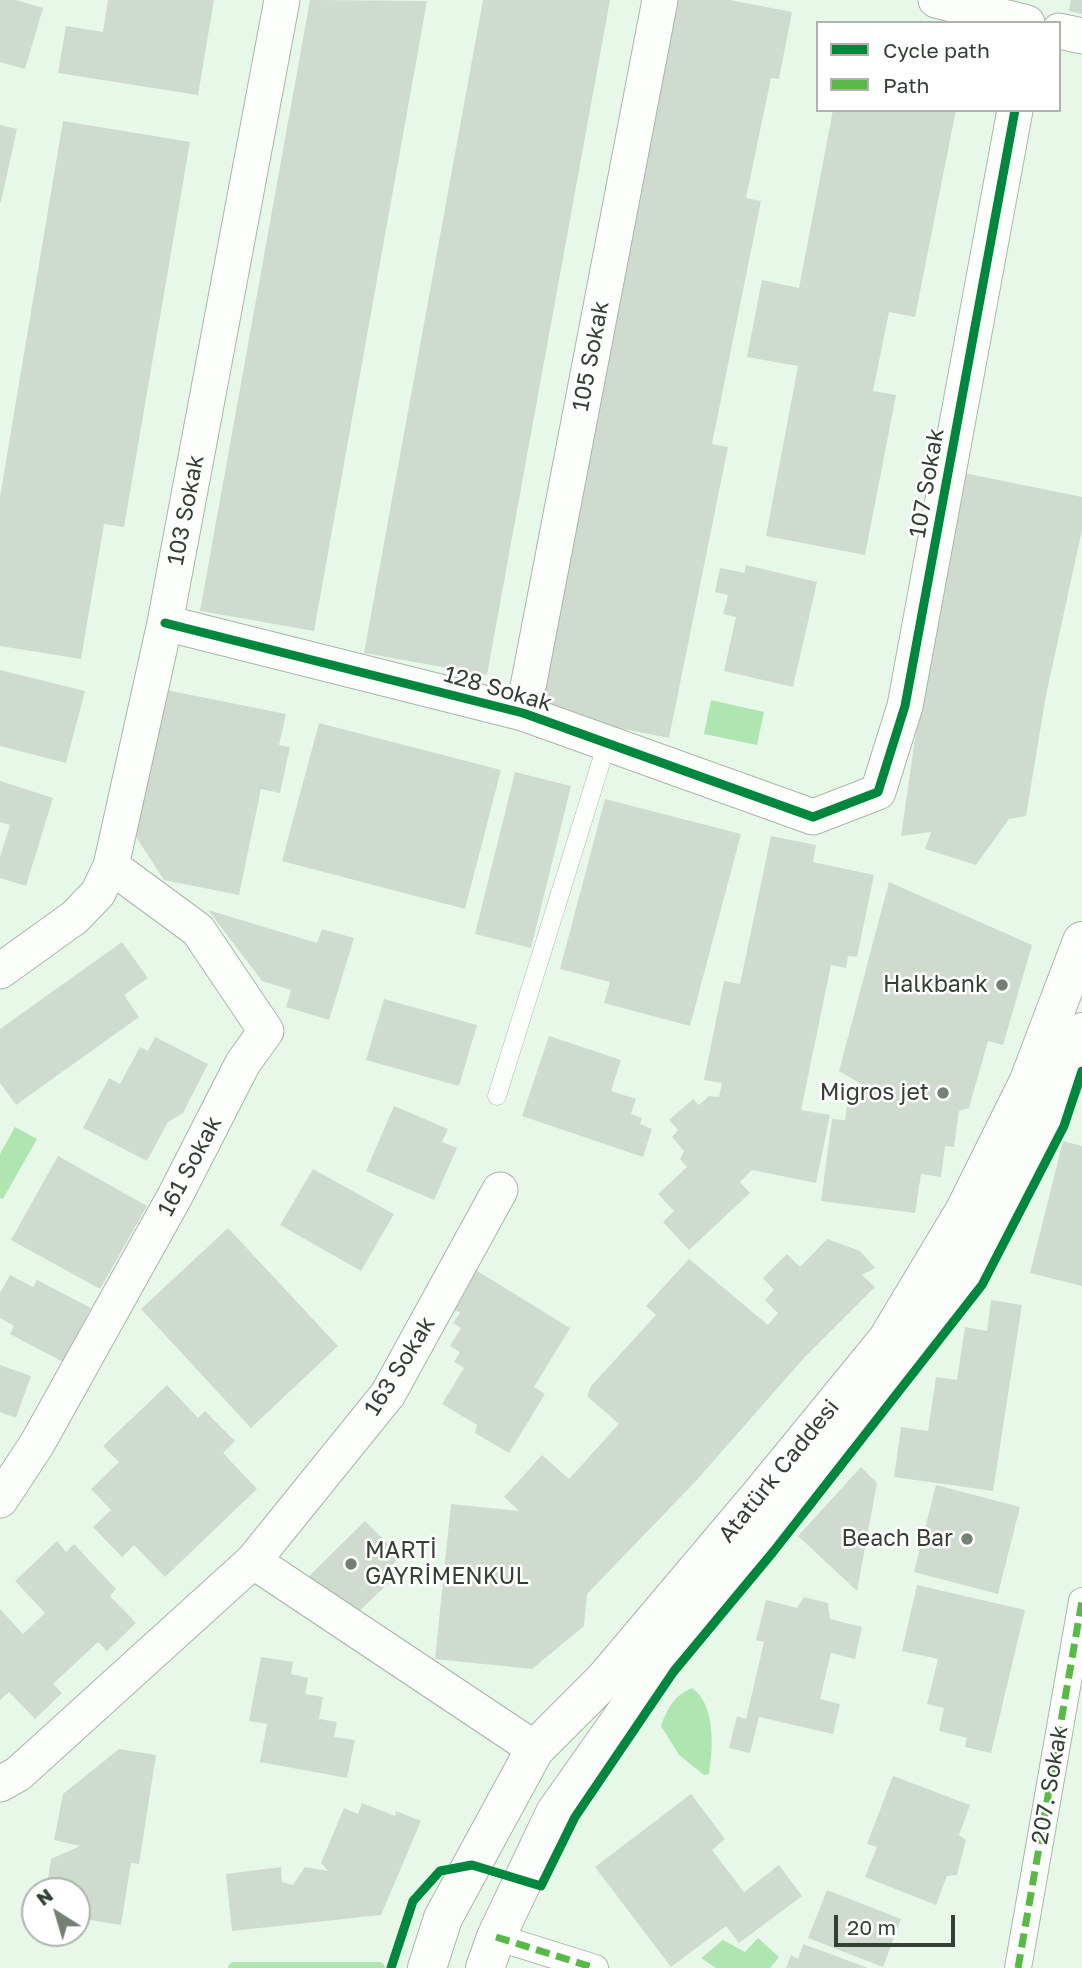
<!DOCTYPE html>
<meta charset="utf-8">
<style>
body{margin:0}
#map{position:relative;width:1082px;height:1968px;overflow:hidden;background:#e8f8e8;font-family:"Golos Text",sans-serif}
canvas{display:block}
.legend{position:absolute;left:816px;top:21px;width:245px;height:91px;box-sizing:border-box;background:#fff;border:2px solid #aeb3ae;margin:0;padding:9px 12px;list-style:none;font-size:21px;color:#354035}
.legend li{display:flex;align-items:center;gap:14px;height:35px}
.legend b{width:35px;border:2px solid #aeb3ae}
.north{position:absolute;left:21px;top:1877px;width:70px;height:70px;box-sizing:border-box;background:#fff;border:2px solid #aeb3ae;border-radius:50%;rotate:323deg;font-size:19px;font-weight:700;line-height:28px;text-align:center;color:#354035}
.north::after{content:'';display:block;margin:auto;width:24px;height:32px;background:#748074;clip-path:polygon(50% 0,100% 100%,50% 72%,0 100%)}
.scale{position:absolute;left:834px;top:1915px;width:121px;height:32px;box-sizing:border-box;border:4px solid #354035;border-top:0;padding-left:9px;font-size:21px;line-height:24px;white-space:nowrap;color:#354035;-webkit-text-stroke:5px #fff;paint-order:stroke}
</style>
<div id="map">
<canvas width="1082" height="1968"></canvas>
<ul class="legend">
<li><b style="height:9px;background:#00873e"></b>Cycle path</li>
<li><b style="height:9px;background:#58b947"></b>Path</li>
</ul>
<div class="north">N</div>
<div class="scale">20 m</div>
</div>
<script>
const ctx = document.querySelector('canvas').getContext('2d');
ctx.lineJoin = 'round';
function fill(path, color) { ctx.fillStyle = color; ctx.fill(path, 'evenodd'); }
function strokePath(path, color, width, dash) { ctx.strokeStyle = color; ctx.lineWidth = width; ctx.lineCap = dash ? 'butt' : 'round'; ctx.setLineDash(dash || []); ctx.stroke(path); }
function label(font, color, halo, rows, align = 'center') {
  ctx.font = font + ' "Golos Text",sans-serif'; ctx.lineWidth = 5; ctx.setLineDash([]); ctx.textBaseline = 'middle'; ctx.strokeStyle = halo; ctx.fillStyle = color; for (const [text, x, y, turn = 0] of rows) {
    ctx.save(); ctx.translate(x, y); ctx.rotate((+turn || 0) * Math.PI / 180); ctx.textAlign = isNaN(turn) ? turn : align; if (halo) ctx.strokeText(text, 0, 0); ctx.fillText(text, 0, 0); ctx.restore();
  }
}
fill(new Path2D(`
 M 711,700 L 764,712 L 757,745 L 704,734 Z
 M 15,1127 L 37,1139 L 3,1199 L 0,1198 L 0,1154 Z
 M 692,1688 C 716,1705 713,1748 709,1774 L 704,1775 L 679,1755 L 661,1726 C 667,1708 675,1695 692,1688 Z
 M 758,1938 L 779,1957 L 770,1968 L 716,1968 L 701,1958 L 723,1940 L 745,1952 Z`), '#afe5b0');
strokePath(new Path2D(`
 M 234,1968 L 379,1968`), '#afe5b0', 12);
fill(new Path2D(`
 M 0,0 L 16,0 L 43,8 L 25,69 L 0,62 Z
 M 108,0 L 214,0 L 198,95 L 58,73 L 66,26 L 103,32 Z
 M 310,0 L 427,1 L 314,631 L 200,611 Z
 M 483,0 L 610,0 L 487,675 L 364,653 Z
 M 677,0 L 730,0 L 792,12 L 779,79 L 771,78 L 746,198 L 761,201 L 712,444 L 728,447 L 669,738 L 533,711 Z
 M 1071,0 L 1082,0 L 1082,14 L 1069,11 Z
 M 833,110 L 956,110 L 915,317 L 889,312 L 873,391 L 896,395 L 865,555 L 766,536 L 798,366 L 747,357 L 762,280 L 799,288 Z
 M 63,121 L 190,142 L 124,527 L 104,524 L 81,659 L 0,646 L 0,497 Z
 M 0,125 L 17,129 L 1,202 L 0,202 Z
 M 964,473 L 1082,497 L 1082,530 L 1046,695 L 1026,816 L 1009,819 L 976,865 L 925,849 L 931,832 L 901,836 L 925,669 Z
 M 746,565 L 817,582 L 793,687 L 724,671 L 736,617 L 723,614 L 728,595 L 715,592 L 720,568 L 744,573 Z
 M 0,670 L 85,691 L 66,763 L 0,746 Z
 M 161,689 L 286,714 L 279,745 L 290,747 L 280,793 L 261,789 L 239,895 L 164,880 L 131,829 Z
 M 319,723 L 501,770 L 465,909 L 282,861 Z
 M 515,772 L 571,786 L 531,948 L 475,934 Z
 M 0,781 L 53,798 L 26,886 L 0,878 L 0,857 L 10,825 L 0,822 Z
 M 605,799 L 741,834 L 690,1026 L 604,1003 L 610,982 L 560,969 Z
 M 771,836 L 816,845 L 813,862 L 874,875 L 857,957 L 848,956 L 846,968 L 831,965 L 801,1110 L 830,1115 L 816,1183 L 752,1170 L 740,1182 L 750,1193 L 689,1250 L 663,1222 L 674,1211 L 658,1194 L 687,1167 L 680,1159 L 684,1151 L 672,1137 L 678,1130 L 669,1120 L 693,1099 L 699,1105 L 709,1096 L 719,1097 L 722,1083 L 704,1080 L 724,981 L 740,984 Z
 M 889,882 L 1032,945 L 1003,1045 L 988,1041 L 969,1108 L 959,1111 L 954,1147 L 945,1146 L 941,1177 L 921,1174 L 915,1213 L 821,1201 L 832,1119 L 845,1120 L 848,1098 L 860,1100 L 863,1085 L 839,1071 Z
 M 208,910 L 317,943 L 322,929 L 354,938 L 329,1020 L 286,1007 L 291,990 L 262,981 Z
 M 122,942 L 148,978 L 124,995 L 139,1017 L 16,1105 L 0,1083 L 0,1029 Z
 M 384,999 L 477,1025 L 459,1086 L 366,1060 Z
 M 549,1036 L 621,1060 L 611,1091 L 636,1099 L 631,1114 L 642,1118 L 640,1124 L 652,1129 L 643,1157 L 522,1116 Z
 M 155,1037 L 208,1064 L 183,1113 L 168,1122 L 147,1161 L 83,1128 L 109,1078 L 120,1084 L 140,1047 L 148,1051 Z
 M 394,1106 L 448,1129 L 442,1142 L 457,1148 L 434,1200 L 366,1171 Z
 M 1063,1141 L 1082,1146 L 1082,1286 L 1030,1273 Z
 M 58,1156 L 147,1206 L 100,1289 L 11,1240 Z
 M 313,1169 L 394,1214 L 361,1271 L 280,1225 Z
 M 228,1228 L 338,1346 L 251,1428 L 141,1309 Z
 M 827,1239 L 860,1251 L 875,1268 L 862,1275 L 875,1287 L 803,1359 L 695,1482 L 587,1594 L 584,1626 L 532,1669 L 435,1659 L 451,1504 L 519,1511 L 504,1497 L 542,1455 L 569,1479 L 619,1424 L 587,1396 L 591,1386 L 656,1315 L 646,1306 L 689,1259 L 768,1325 L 778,1313 L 765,1300 L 774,1290 L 763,1278 L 787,1254 L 800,1267 Z
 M 474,1269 L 570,1328 L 534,1387 L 545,1394 L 509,1453 L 475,1433 L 477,1425 L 442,1404 L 464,1368 L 454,1362 L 460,1352 L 450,1346 L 461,1328 L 453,1323 L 460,1313 L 451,1308 Z
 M 10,1275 L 33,1287 L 37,1280 L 91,1308 L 63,1362 L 10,1334 L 14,1326 L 0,1318 L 0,1293 Z
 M 991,1300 L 1022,1305 L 993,1491 L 894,1477 L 901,1427 L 928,1431 L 936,1377 L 957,1380 L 965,1327 L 987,1331 Z
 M 0,1365 L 31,1376 L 16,1418 L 0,1412 Z
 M 167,1385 L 198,1418 L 205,1411 L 235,1441 L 223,1453 L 257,1489 L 165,1577 L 134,1545 L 122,1557 L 93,1527 L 111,1510 L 91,1489 L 119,1462 L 103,1446 Z
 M 861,1467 L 877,1483 L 857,1591 L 798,1536 Z
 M 936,1485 L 1020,1507 L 998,1594 L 914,1572 Z
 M 365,1521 L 400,1556 L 393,1565 L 400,1572 L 347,1623 L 303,1582 Z
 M 57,1541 L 66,1552 L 74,1544 L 116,1589 L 110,1596 L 136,1623 L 107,1651 L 98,1642 L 53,1684 L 62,1693 L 35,1719 L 9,1692 L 0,1700 L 0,1609 L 23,1634 L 45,1613 L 15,1581 Z
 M 917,1585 L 1025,1610 L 991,1753 L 965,1747 L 967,1738 L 939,1731 L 944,1708 L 927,1704 L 938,1659 L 902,1651 Z
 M 804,1597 L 828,1603 L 830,1619 L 862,1627 L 855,1659 L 831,1653 L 820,1699 L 840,1704 L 833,1734 L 759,1717 L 750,1753 L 729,1748 L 737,1716 L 746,1719 L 764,1642 L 756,1640 L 766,1600 L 797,1608 Z
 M 261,1657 L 293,1662 L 291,1674 L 308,1678 L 305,1694 L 323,1697 L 319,1719 L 337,1722 L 334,1737 L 355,1740 L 347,1778 L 260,1762 L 267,1724 L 249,1721 Z
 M 119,1749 L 156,1755 L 139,1864 L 131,1863 L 121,1925 L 77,1918 L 77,1891 L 46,1891 L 51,1859 L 80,1846 L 54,1840 L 63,1794 Z
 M 893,1776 L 970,1805 L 959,1835 L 966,1840 L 957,1875 L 947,1876 L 936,1905 L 865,1877 L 877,1847 L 867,1844 Z
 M 691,1794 L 725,1839 L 712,1850 L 744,1892 L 779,1865 L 802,1896 L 739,1943 L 726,1926 L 671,1967 L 595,1867 Z
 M 362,1803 L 395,1816 L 396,1811 L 421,1821 L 381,1915 L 232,1931 L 226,1874 L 281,1867 L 282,1882 L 293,1885 L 305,1867 L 328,1871 L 321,1863 L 344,1808 L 358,1814 Z
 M 827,1890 L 901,1919 L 883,1967 L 808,1938 Z
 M 803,1944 L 868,1968 L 786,1968 L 791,1955 L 798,1959 Z`), '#cfdbcf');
const service = new Path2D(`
 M 497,1096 L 607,743`);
const pedestrian = new Path2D(`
 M 496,1937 L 595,1968
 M 1018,1968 L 1082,1601`);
const minor = new Path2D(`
 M 936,0 L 1027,23
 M 1059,31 L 1082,36
 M 165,623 L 523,713 L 813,817 L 878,792 L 905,706 L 1015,110
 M 523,713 L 660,0
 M 0,971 L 75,917 L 98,893 L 111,866 L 165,623 L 282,0
 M 0,1500 L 37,1444 L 175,1196 L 243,1063 L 266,1031 L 198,930 L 111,866
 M 253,1561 L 535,1749
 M 0,1784 L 18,1774 L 253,1561 L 388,1394 L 500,1190`);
const secondary = new Path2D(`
 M 427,1968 L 443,1918 L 535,1749 L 604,1680 L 761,1494 L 887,1340 L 965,1210 L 1028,1083 L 1082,941
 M 485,1968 L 496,1937 L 555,1813 L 660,1664 L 799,1494 L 947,1302 L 1053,1108 L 1082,1032`);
strokePath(service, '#a9b5a9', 19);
strokePath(pedestrian, '#a9b5a9', 28);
strokePath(minor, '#a9b5a9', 37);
strokePath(secondary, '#a9b5a9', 40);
strokePath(service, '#fcfefc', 18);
strokePath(pedestrian, '#fcfefc', 26);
strokePath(minor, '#fcfefc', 35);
strokePath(secondary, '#fcfefc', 38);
strokePath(new Path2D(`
 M 496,1937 L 595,1968
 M 1018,1968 L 1082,1601`), '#58b947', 7, [14, 7]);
strokePath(new Path2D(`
 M 165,623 L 523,713 L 813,817 L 878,792 L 905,706 L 1015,110
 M 391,1968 L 413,1901 L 440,1871 L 472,1865 L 541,1886 L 575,1817 L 674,1671 L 773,1552 L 982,1285 L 1064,1126 L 1082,1071`), '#00873e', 9);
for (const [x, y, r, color] of [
 [1002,985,7,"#748074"],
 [943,1093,7,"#748074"],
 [967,1539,7,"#748074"],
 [351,1564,7,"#748074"]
]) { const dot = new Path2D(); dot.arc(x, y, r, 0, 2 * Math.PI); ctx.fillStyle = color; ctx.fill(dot); strokePath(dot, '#fff', 2.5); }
label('23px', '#354035', '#fff', [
 ["105 Sokak",591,356,-79],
 ["107 Sokak",927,483,-80],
 ["103 Sokak",186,510,-79],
 ["128 Sokak",498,689,16],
 ["161 Sokak",190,1166,-62],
 ["163 Sokak",400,1366,-58],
 ["Atatürk Caddesi",779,1471,-51],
 ["207. Sokak",1050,1785,-80]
]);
label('23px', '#354035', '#fff', [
 ["Halkbank",988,985],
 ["Migros jet",929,1093],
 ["Beach Bar",953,1539],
 ["MARTİ",365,1551,"left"],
 ["GAYRİMENKUL",365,1577,"left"]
], 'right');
</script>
